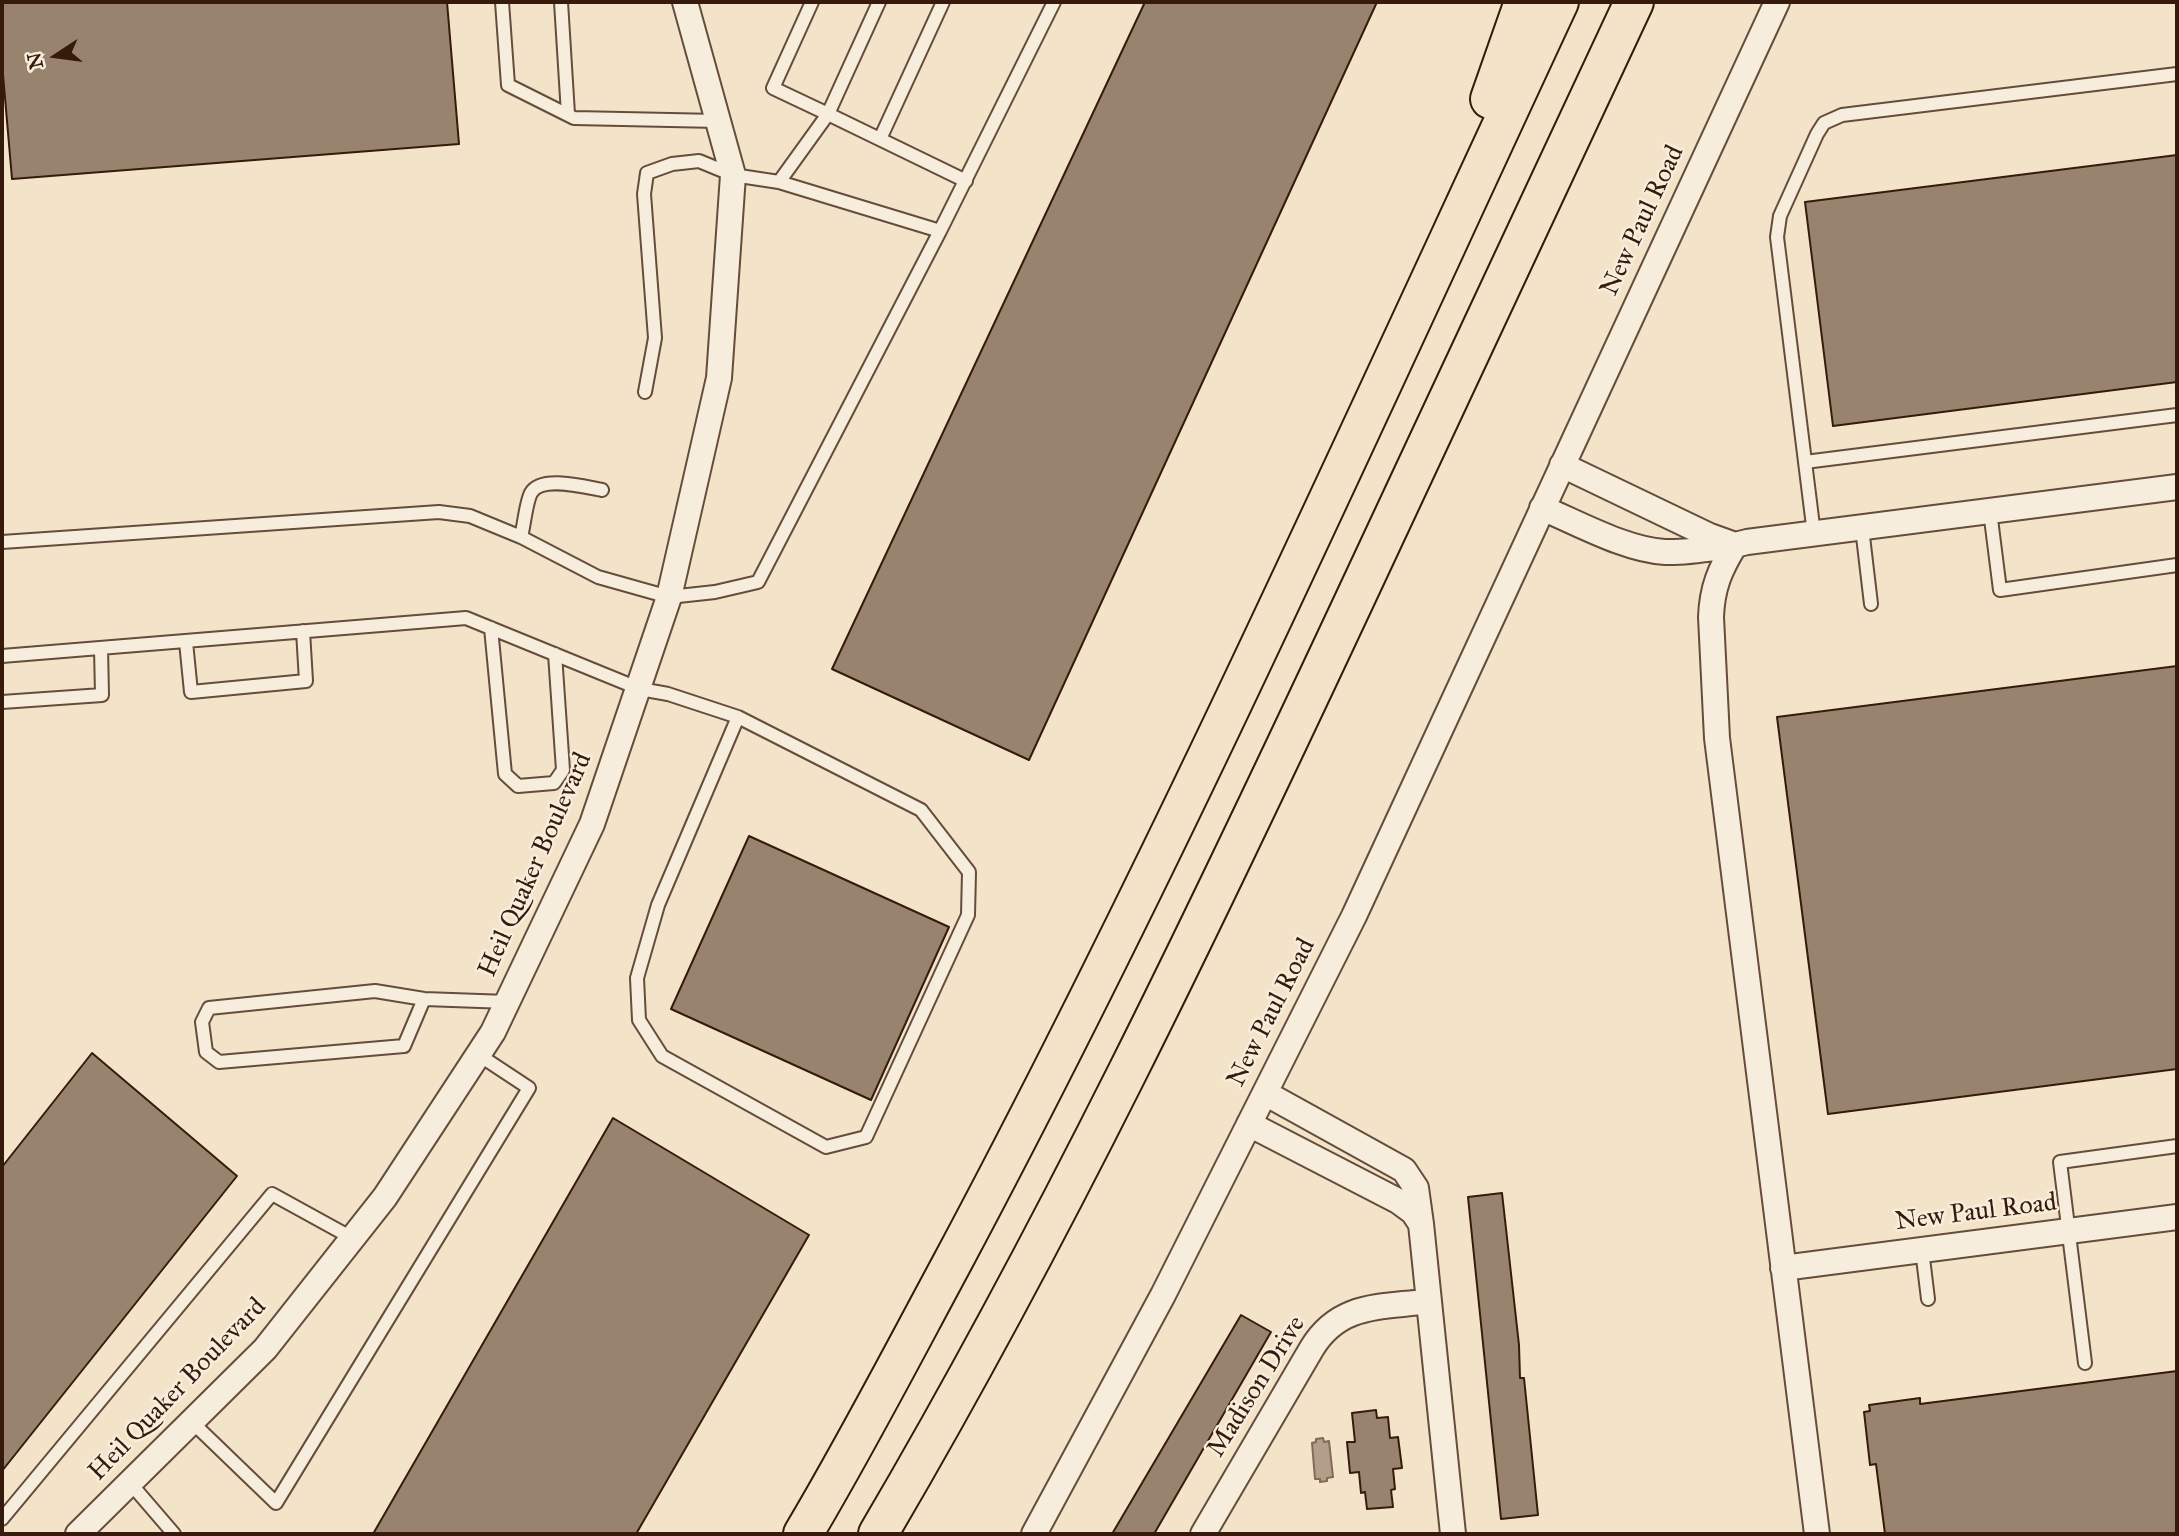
<!DOCTYPE html>
<style>
body{margin:0}
#map{position:relative;width:2179px;height:1536px;overflow:hidden;background:#f3e4c9;font-family:"IM FELL Great Primer",serif}
canvas{display:block}
.frame{position:absolute;inset:0;border:4px solid #361a0c;pointer-events:none}
.north{position:absolute;left:21px;top:21px;width:70px;height:70px;-webkit-text-stroke:5px #f7eddc;paint-order:stroke;rotate:257deg;font-size:19px;font-weight:700;line-height:28px;text-align:center;color:#361a0c}
.north::after{content:'';display:block;margin:auto;width:24px;height:32px;background:#361a0c;clip-path:polygon(50% 0,100% 100%,50% 72%,0 100%)}
</style>
<div id="map">
<canvas width="2179" height="1536"></canvas>
<div class="frame"></div>
<div class="north">N</div>
</div>
<script>
const ctx = document.querySelector('canvas').getContext('2d');
ctx.lineJoin = 'round';
function fill(path, color) { ctx.fillStyle = color; ctx.fill(path, 'evenodd'); }
function strokePath(path, color, width, dash) { ctx.strokeStyle = color; ctx.lineWidth = width; ctx.lineCap = dash ? 'butt' : 'round'; ctx.setLineDash(dash || []); ctx.stroke(path); }
function label(font, color, halo, rows, align = 'center') {
  ctx.font = font + ' "IM FELL Great Primer",serif'; ctx.lineWidth = 5; ctx.setLineDash([]); ctx.textBaseline = 'middle'; ctx.strokeStyle = halo; ctx.fillStyle = color; for (const [text, x, y, turn = 0] of rows) {
    ctx.save(); ctx.translate(x, y); ctx.rotate((+turn || 0) * Math.PI / 180); ctx.textAlign = isNaN(turn) ? turn : align; if (halo) ctx.strokeText(text, 0, 0); ctx.fillText(text, 0, 0); ctx.restore();
  }
}
const water = new Path2D(`
 M 1323,1438 L 1324,1442 L 1329,1441 L 1333,1477 L 1327,1478 L 1327,1481 L 1320,1482 L 1320,1479 L 1315,1479 L 1312,1443 L 1316,1442 L 1316,1439 Z`);
fill(water, '#b39f89');
strokePath(water, '#816a57', 2);
const building = new Path2D(`
 M 2,2 L 447,2 L 459,144 L 12,179 L 2,63 Z
 M 1145,2 L 1377,2 L 1029,760 L 832,669 Z
 M 2177,155 L 2177,382 L 1833,426 L 1805,202 Z
 M 2177,666 L 2177,1069 L 1828,1114 L 1777,717 Z
 M 749,836 L 949,927 L 871,1100 L 671,1009 Z
 M 92,1053 L 237,1176 L 2,1471 L 2,1167 Z
 M 613,1118 L 809,1235 L 636,1534 L 373,1534 Z
 M 1502,1193 L 1519,1345 L 1520,1378 L 1524,1378 L 1538,1515 L 1501,1519 L 1468,1197 Z
 M 1241,1315 L 1271,1332 L 1154,1534 L 1112,1534 Z
 M 2177,1371 L 2177,1534 L 1885,1534 L 1876,1464 L 1870,1465 L 1864,1412 L 1870,1411 L 1869,1405 L 1920,1398 L 1920,1404 Z
 M 1376,1410 L 1377,1418 L 1388,1417 L 1390,1438 L 1398,1437 L 1402,1468 L 1393,1469 L 1395,1489 L 1391,1490 L 1393,1507 L 1367,1509 L 1365,1492 L 1361,1493 L 1359,1472 L 1350,1473 L 1347,1442 L 1355,1442 L 1352,1413 Z`);
fill(building, '#98836e');
strokePath(building, '#361a0c', 2);
const service = new Path2D(`
 M 502,2 L 508,85 L 574,118 L 718,121
 M 561,2 L 568,114
 M 812,2 L 773,88 L 828,114 L 879,2
 M 880,139 L 943,2
 M 779,182 L 828,114 L 966,181
 M 940,231 L 1054,2
 M 1805,462 L 2177,415
 M 1990,511 L 2000,590 L 2177,565
 M 1862,528 L 1871,604
 M 1814,534 L 1777,237 L 1780,216 L 1817,134 L 1824,123 L 1842,115 L 2177,74
 M 521,537 C 524,526 526,502 531,493 C 541,475 585,487 602,490
 M 2,542 L 439,512 L 470,516 L 521,537 L 598,577 L 669,597 L 715,592 L 758,582 L 940,231 L 779,182 L 733,175 L 699,161 L 672,164 L 647,173 L 644,194 L 655,338 L 645,392
 M 491,628 L 505,774 L 518,786 L 554,783 L 563,770 L 555,654
 M 186,642 L 191,692 L 306,681 L 303,631
 M 2,656 L 466,618 L 640,689 L 668,694 L 738,717 L 921,810 L 969,872 L 968,915 L 866,1137 L 826,1147 L 662,1056 L 639,1020 L 637,978 L 658,905 L 738,717
 M 2,702 L 102,695 L 101,648
 M 424,999 L 404,1046 L 219,1062 L 206,1052 L 202,1022 L 209,1008 L 375,991 L 424,999 L 508,1002
 M 1922,1250 L 1928,1299
 M 2085,1363 L 2060,1162 L 2177,1146
 M 192,1422 L 276,1503 L 529,1088 L 479,1055
 M 131,1484 L 174,1534
 M 2,1519 L 272,1194 L 352,1238`);
const minor = new Path2D(`
 M 1542,508 C 1578,523 1626,550 1665,552 C 1688,553 1712,548 1735,545 L 1710,536 L 1562,465
 M 1249,1124 L 1398,1201 L 1413,1212 L 1421,1224 L 1416,1188 L 1404,1170 L 1265,1093
 M 1421,1224 L 1453,1534
 M 1783,1268 L 2177,1217
 M 78,1534 L 265,1349 L 385,1197 L 493,1032 L 592,824 L 669,597 L 719,378 L 733,175 L 685,2
 M 1034,1534 L 1163,1295 L 1354,916 L 1777,2
 M 1203,1534 L 1312,1348 C 1340,1302 1382,1308 1429,1301
 M 1817,1534 L 1717,738 L 1711,617 C 1712,588 1720,569 1735,545 L 1747,542 L 2177,487`);
const motorway = new Path2D(`
 M 1490,99 L 1524,2
 M 803,1534 C 856,1445 903,1354 952,1263 C 1172,851 1362,425 1559,2
 M 878,1534 C 1055,1233 1206,917 1354,601 C 1447,401 1541,202 1634,2`);
strokePath(service, '#654c3b', 16);
strokePath(minor, '#654c3b', 28);
strokePath(motorway, '#361a0c', 42);
strokePath(service, '#f7eddc', 12);
strokePath(minor, '#f7eddc', 24);
strokePath(motorway, '#f3e4c9', 38);
label('26px', '#361a0c', '#f7eddc', [
 ["New Paul Road",1643,221,-65],
 ["Heil Quaker Boulevard",536,865,-66],
 ["New Paul Road",1272,1013,-63],
 ["New Paul Road",1976,1213,-7],
 ["Madison Drive",1257,1387,-58],
 ["Heil Quaker Boulevard",178,1390,-46]
]);
</script>
